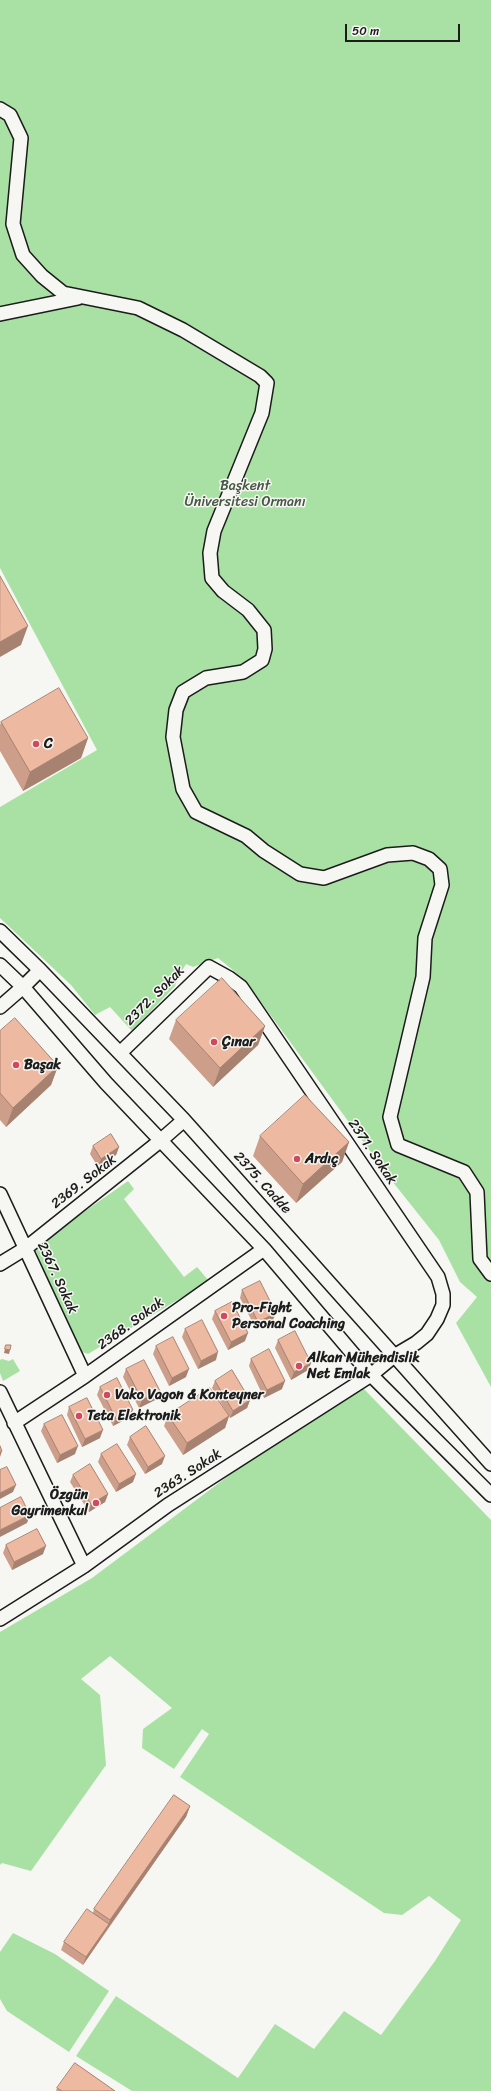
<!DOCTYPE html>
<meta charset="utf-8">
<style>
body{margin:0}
#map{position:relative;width:491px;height:2091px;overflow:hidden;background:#f6f6f2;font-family:Sriracha,sans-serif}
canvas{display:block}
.scale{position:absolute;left:345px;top:24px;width:115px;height:18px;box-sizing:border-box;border:2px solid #1c1c1c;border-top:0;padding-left:5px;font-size:12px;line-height:14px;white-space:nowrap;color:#1c1c1c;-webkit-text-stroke:3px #f6f6f2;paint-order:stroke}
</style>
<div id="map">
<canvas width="491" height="2091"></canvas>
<div class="scale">50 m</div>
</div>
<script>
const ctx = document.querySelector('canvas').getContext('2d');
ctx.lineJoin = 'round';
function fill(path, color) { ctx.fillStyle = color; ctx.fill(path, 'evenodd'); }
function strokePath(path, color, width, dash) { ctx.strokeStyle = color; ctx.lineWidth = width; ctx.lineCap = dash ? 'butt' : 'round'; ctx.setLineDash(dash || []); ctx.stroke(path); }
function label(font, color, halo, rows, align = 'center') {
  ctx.font = font + ' Sriracha,sans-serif'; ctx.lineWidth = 3; ctx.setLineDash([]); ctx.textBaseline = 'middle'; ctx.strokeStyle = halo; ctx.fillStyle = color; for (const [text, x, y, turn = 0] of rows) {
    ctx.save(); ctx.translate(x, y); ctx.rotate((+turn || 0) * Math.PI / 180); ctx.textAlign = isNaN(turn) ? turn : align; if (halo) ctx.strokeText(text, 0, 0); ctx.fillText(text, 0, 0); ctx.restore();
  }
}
fill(new Path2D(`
 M 0,0 L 491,0 L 491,1387 L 456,1323 L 477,1297 L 460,1282 L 439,1240 L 392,1181 L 244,979 L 218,958 L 193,967 L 186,964 L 178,977 L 175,986 L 132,1031 L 110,1007 L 95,1015 L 71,985 L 0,918 L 0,807 L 97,750 L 0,568 Z
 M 128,1181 L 134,1189 L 124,1199 L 184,1277 L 197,1267 L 209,1281 L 88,1354 L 79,1351 L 34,1247 Z
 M 2,1359 L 9,1361 L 13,1359 L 20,1371 L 3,1381 L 0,1373 L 0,1360 Z
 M 350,1385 L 363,1388 L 491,1520 L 491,2091 L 132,2091 L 76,2056 L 116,1996 L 238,2078 L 275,2024 L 314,2049 L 344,2011 L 381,2035 L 435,1961 L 461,1920 L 429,1896 L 402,1915 L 384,1913 L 180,1777 L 209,1734 L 202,1729 L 174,1769 L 142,1748 L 143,1729 L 172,1708 L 110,1656 L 81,1679 L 100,1695 L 106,1765 L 31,1871 L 2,1863 L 0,1865 L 0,1632 L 92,1578 Z
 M 13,1933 L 55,1954 L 109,1991 L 69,2052 L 7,2011 L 0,1999 L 0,1952 Z`), '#a9e1a4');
const street = new Path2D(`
 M 0,109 L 10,115 L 21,138 L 13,224 L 23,255 L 42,276 L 63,293 L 138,308 L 183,330 L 260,376 L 267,383 L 262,413 L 214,531 L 210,553 L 212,578 L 223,591 L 248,610 L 264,630 L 265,649 L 262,660 L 243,672 L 206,678 L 183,692 L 176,710 L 173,737 L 183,789 L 196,812 L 246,836 L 264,851 L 300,874 L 324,878 L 387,855 L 413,853 L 429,859 L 440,869 L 442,885 L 425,938 L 423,977 L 390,1117 L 398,1145 L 464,1172 L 477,1192 L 480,1259 L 491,1274
 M 0,314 L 78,298
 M 0,931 L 40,970 L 184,1120 L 491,1464
 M 0,965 L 23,987 L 106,1083 L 264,1249 L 371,1375 L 491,1495
 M 0,1007 L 23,987 L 40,970
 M 0,1194 L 85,1376
 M 0,1264 L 26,1248 L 160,1141 L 184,1120
 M 0,1392 L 84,1566
 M 14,1423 L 85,1376 L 264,1249
 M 0,1619 L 84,1566 L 168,1505 L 371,1375 L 394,1356 L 416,1343 L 427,1334 L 437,1319 L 443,1305 L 443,1294 L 438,1277 L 241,987 L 229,978 L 209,967 L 120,1053`);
strokePath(street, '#1c1c1c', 16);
strokePath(street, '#f6f6f2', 13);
fill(new Path2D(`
 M 1,722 L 88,738 L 81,758 L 23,791 L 0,751 L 0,725 Z
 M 176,1020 L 265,1026 L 258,1045 L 213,1087 L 169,1039 Z
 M 0,1031 L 58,1066 L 51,1085 L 6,1127 L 0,1120 Z
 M 260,1136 L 349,1142 L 342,1162 L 296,1203 L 253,1156 Z
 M 93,1146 L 119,1147 L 116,1155 L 98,1167 L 90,1154 Z
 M 242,1290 L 273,1320 L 256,1329 L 240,1298 Z
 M 215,1311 L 245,1341 L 228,1350 L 212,1319 Z
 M 185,1329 L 216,1360 L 198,1369 L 182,1337 Z
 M 278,1340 L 311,1363 L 308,1370 L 291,1380 L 275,1348 Z
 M 156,1346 L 186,1377 L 169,1386 L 153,1354 Z
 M 251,1359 L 282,1389 L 264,1398 L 249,1366 Z
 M 126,1369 L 157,1399 L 139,1408 L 123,1377 Z
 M 215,1381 L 250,1400 L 247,1408 L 230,1418 L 212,1388 Z
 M 100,1387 L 130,1417 L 113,1426 L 97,1395 Z
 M 69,1407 L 100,1438 L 82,1447 L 67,1415 Z
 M 168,1415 L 229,1416 L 225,1428 L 183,1455 L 164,1426 Z
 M 44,1424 L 75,1454 L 57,1463 L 41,1431 Z
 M 130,1437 L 162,1464 L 145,1474 L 127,1445 Z
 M 101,1454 L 133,1482 L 116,1492 L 98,1462 Z
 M 73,1475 L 108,1494 L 105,1502 L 89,1512 L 70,1482 Z
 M 6,1545 L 43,1554 L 12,1570 L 3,1553 Z
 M 190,1806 L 186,1817 L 83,1965 L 61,1950 L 64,1942 L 93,1913 L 94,1909 Z
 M 57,2088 L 115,2091 L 56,2091 Z`), '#cd9f8a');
fill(new Path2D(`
 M 28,626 L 21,645 L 0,657 L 0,642 Z
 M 88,738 L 81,758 L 23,791 L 30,772 Z
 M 265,1026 L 258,1045 L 213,1087 L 220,1068 Z
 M 58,1066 L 51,1085 L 6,1127 L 13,1108 Z
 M 349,1142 L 342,1162 L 296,1203 L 303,1184 Z
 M 119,1147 L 116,1155 L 98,1167 L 101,1159 Z
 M 276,1313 L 273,1320 L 256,1329 L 258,1322 Z
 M 248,1333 L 245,1341 L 228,1350 L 231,1342 Z
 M 5,1349 L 10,1350 L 9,1354 L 4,1353 Z
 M 218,1352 L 216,1360 L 198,1369 L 201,1361 Z
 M 311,1363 L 308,1370 L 291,1380 L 294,1372 Z
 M 189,1369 L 186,1377 L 169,1386 L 172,1378 Z
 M 285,1381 L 282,1389 L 264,1398 L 267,1390 Z
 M 160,1391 L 157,1399 L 139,1408 L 142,1400 Z
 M 250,1400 L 247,1408 L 230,1418 L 233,1411 Z
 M 133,1410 L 130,1417 L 113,1426 L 116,1419 Z
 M 229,1416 L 225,1428 L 183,1455 L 187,1443 Z
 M 103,1430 L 100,1438 L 82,1447 L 85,1439 Z
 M 78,1446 L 75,1454 L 57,1463 L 60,1455 Z
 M 2,1451 L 0,1457 L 0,1452 Z
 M 165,1456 L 162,1464 L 145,1474 L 148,1467 Z
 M 136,1474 L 133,1482 L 116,1492 L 119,1484 Z
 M 16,1485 L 13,1492 L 0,1499 L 0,1493 Z
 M 108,1494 L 105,1502 L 89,1512 L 91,1504 Z
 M 30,1515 L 27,1523 L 0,1537 L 0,1530 Z
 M 46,1546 L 43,1554 L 12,1570 L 14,1562 Z
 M 190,1806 L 186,1817 L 106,1931 L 110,1920 Z
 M 109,1924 L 106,1931 L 83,1965 L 86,1957 Z`), '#a78271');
const building = new Path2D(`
 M 0,576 L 28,626 L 0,642 Z
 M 59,688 L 88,738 L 30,772 L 1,722 Z
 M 222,978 L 265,1026 L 220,1068 L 176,1020 Z
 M 15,1018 L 58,1066 L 13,1108 L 0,1093 L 0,1031 Z
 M 305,1095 L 349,1142 L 303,1184 L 260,1136 Z
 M 111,1134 L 119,1147 L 101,1159 L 93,1146 Z
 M 260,1281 L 276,1313 L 258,1322 L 242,1290 Z
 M 232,1302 L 248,1333 L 231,1342 L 215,1311 Z
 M 202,1320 L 218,1352 L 201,1361 L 185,1329 Z
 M 295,1331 L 311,1363 L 294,1372 L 278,1340 Z
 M 173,1337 L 189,1369 L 172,1378 L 156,1346 Z
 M 6,1345 L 11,1345 L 10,1350 L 5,1349 Z
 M 269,1349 L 285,1381 L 267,1390 L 251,1359 Z
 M 144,1360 L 160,1391 L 142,1400 L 126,1369 Z
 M 232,1370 L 250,1400 L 233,1411 L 215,1381 Z
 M 117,1378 L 133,1410 L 116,1419 L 100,1387 Z
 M 210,1388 L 229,1416 L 187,1443 L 168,1415 Z
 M 87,1398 L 103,1430 L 85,1439 L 69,1407 Z
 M 62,1415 L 78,1446 L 60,1455 L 44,1424 Z
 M 146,1426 L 165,1456 L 148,1467 L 130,1437 Z
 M 117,1444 L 136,1474 L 119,1484 L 101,1454 Z
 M 0,1446 L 2,1451 L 0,1452 Z
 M 90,1464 L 108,1494 L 91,1504 L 73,1475 Z
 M 7,1467 L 16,1485 L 0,1493 L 0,1470 Z
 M 21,1497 L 30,1515 L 0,1530 L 0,1508 Z
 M 37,1529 L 46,1546 L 14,1562 L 6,1545 Z
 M 174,1795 L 190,1806 L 110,1920 L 94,1909 Z
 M 87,1909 L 109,1924 L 86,1957 L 64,1942 Z
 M 75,2063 L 115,2091 L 62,2091 L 57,2088 Z`);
fill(building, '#eeb9a1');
strokePath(building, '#a78271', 1);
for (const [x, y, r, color] of [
 [36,744,4,"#d1495b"],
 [214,1042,4,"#d1495b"],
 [16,1065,4,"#d1495b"],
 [297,1159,4,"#d1495b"],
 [224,1316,4,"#d1495b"],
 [299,1366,4,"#d1495b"],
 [107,1395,4,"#d1495b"],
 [79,1416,4,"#d1495b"],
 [96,1503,4,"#d1495b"]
]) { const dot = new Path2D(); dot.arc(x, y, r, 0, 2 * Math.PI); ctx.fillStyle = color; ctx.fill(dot); strokePath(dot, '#f6f6f2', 1.5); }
label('14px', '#465745', '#f6f6f2', [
 ["Başkent",245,486],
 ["Üniversitesi Ormanı",245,502]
]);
label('bold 14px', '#1c1c1c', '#f6f6f2', [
 ["C",44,744],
 ["Çınar",222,1042],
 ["Başak",24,1065],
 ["Ardıç",305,1159],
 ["Pro-Fight",232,1308],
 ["Personal Coaching",232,1324],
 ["Alkan Mühendislik",307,1358],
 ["Net Emlak",307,1374],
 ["Vako Vagon & Konteyner",115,1395],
 ["Teta Elektronik",87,1416],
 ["Özgün",88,1495,"right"],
 ["Gayrimenkul",88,1511,"right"]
], 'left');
label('14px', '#1c1c1c', '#f6f6f2', [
 ["2372. Sokak",155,996,-45],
 ["2371. Sokak",372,1152,56],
 ["2369. Sokak",84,1182,-38],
 ["2375. Cadde",262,1183,48],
 ["2367. Sokak",57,1278,65],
 ["2368. Sokak",131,1324,-36],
 ["2363. Sokak",188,1474,-33]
]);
</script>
